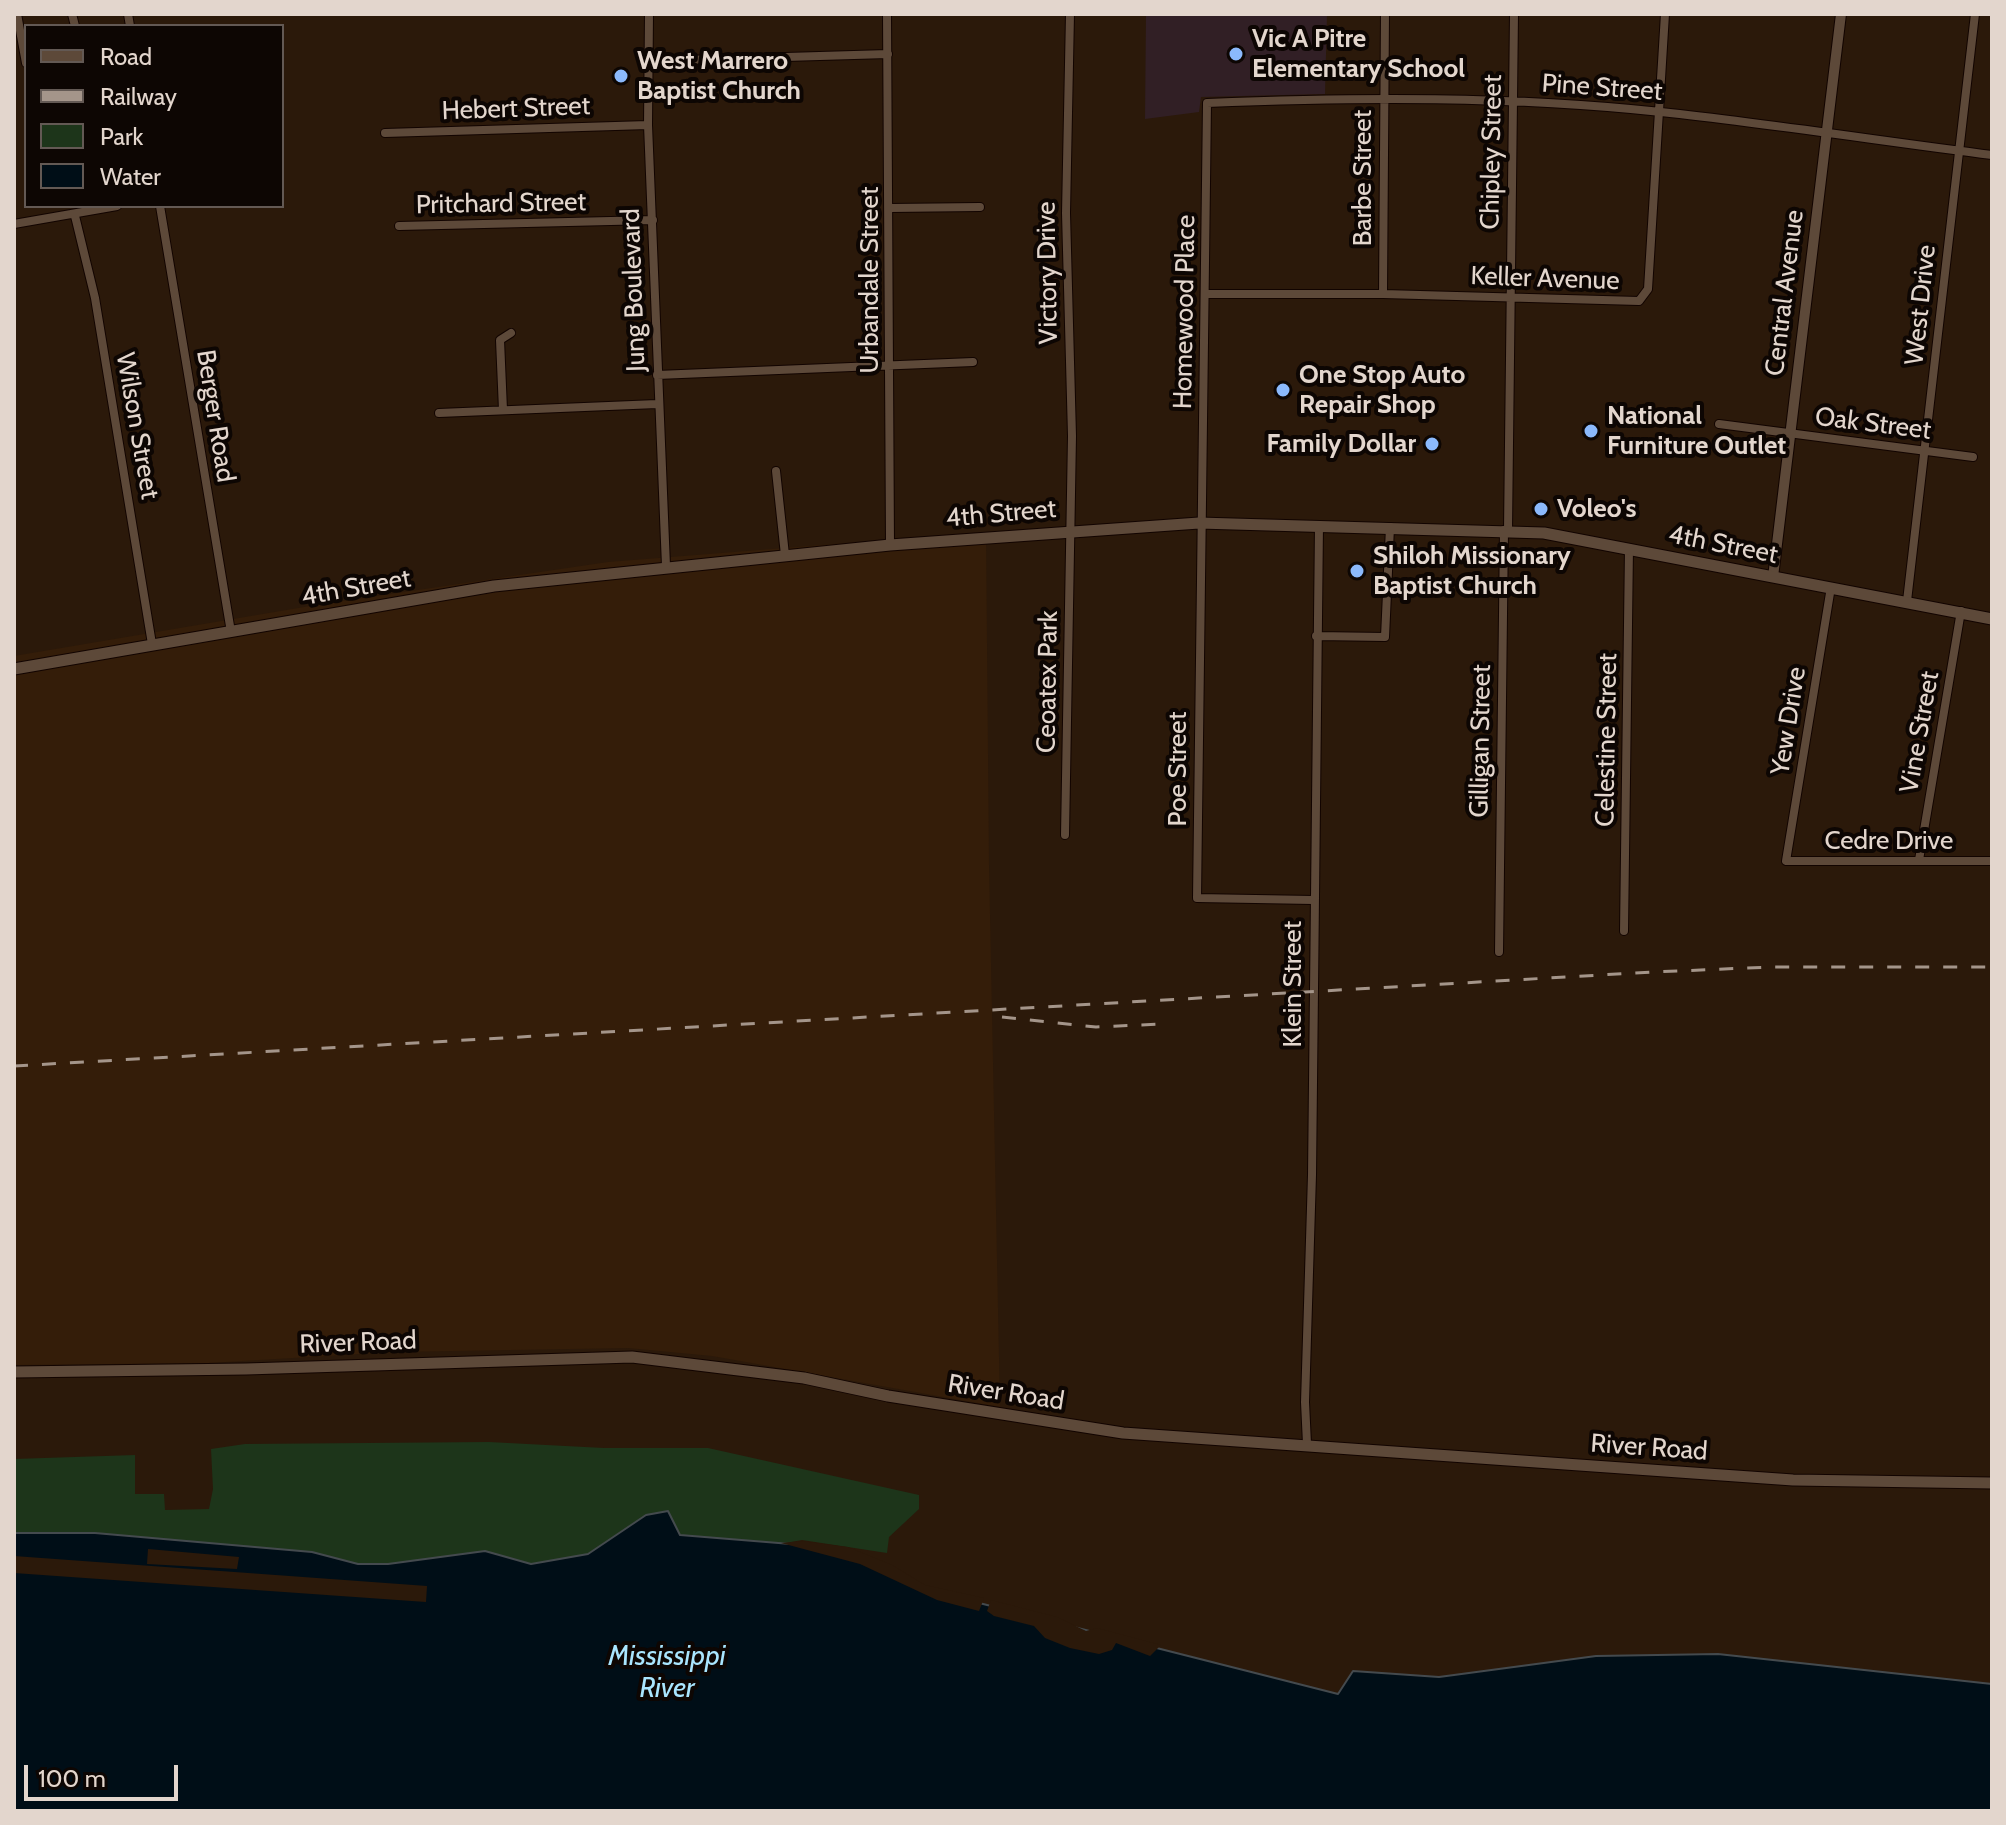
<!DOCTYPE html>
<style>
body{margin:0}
#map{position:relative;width:2006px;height:1825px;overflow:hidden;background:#2b190a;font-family:Cabin,sans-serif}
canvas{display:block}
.frame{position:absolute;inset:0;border:16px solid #e3d6cd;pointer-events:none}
.legend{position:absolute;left:24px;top:24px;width:260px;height:184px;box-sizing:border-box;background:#0d0603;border:2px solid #635954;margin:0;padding:10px 14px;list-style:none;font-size:24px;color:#e3d6cd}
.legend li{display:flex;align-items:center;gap:16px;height:40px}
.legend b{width:40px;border:2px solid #635954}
.scale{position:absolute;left:24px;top:1765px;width:154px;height:36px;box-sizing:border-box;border:4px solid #e3d6cd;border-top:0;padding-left:10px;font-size:24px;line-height:28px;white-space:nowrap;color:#e3d6cd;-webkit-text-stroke:6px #0d0603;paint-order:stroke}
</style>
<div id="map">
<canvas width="2006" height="1825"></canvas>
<div class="frame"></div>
<ul class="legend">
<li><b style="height:10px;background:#5d4939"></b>Road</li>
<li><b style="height:10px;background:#a4958a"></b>Railway</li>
<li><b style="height:22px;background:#1d351a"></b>Park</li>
<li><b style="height:22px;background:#000e17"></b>Water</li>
</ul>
<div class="scale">100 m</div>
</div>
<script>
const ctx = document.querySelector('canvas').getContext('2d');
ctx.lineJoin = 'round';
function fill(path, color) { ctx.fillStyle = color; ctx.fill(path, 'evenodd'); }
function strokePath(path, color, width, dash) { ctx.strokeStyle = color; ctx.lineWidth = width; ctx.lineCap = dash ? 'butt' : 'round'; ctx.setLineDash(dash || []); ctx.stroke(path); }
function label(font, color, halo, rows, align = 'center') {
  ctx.font = font + ' Cabin,sans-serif'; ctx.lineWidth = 8; ctx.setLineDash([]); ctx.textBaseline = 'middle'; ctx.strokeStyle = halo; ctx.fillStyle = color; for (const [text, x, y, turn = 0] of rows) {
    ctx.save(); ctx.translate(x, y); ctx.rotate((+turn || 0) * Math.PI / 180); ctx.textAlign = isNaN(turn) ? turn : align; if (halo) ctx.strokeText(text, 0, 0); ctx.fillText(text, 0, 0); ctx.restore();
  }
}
fill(new Path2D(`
 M 986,532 L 989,865 L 1000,1407 L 712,1356 L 628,1348 L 394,1352 L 209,1363 L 14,1365 L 14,656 L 316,605 L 608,562 Z`), '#341d09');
fill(new Path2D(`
 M 1146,14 L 1327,14 L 1325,94 L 1201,97 L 1199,112 L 1145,119 Z`), '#311f25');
fill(new Path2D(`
 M 489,1442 L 604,1448 L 708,1448 L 919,1495 L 919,1509 L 889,1537 L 887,1553 L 802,1540 L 602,1578 L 14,1549 L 14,1459 L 135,1455 L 135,1494 L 164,1494 L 165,1510 L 209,1509 L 213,1489 L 211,1449 L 245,1444 Z`), '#1d351a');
const water = new Path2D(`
 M 668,1511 L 680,1535 L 840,1548 L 924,1589 L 1338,1694 L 1353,1671 L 1439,1677 L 1596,1656 L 1718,1654 L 1992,1684 L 1992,1811 L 14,1811 L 14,1533 L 95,1533 L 312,1552 L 358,1564 L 388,1564 L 485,1551 L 531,1564 L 588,1554 L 646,1515 Z`);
fill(water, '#000e17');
strokePath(water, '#444a4e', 2);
fill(new Path2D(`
 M 801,1541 L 848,1547 L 892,1565 L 925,1585 L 984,1598 L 981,1606 L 979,1611 L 937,1600 L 860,1564 L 781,1543 Z
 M 148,1549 L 239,1557 L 237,1569 L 147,1564 Z
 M 14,1556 L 427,1586 L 426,1602 L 14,1573 Z
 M 991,1600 L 1057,1617 L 1086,1631 L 1097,1628 L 1161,1645 L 1150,1656 L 1116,1643 L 1112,1650 L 1099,1654 L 1070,1648 L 1045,1638 L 1034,1626 L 994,1616 L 987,1611 Z`), '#2b190a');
const minor = new Path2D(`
 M 17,14 L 26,63
 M 72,14 L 75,26
 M 128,14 L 130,26
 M 649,14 L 648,125 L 666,566
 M 887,14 L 890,545
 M 649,61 L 888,54
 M 385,133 L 648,125
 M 160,206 L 231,632
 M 890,208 L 980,207
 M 75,216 L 95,298 L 152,644
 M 14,224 L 117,206
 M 399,226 L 653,220
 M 1206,294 L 1383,294 L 1639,301 L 1648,289 L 1665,14
 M 1383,294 L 1385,14
 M 657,375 L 973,362
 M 503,410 L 500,340 L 511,333
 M 439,413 L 657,404
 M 1719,424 L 1973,457
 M 776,471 L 785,555
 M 1508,530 L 1514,14
 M 1831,587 L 1786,861 L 1992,861
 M 1907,601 L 1975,14
 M 1316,636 L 1385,637 L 1390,527
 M 1065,835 L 1072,436 L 1066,213 L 1070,14
 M 1919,860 L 1961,611
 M 1313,900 L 1197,898 L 1207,103 C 1358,97 1512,96 1661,112 C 1772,124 1882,141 1992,155
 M 1624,931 L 1629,548
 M 1499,952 L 1504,530
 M 1307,1444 L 1305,1402 L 1312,1175 L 1319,525`);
const tertiary = new Path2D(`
 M 1773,577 L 1841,14`);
const secondary = new Path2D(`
 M 14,669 L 494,586 L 890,545 L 1199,523 L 1544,533 L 1992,619
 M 14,1372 L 246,1369 L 632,1357 L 804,1378 L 888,1396 L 1123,1433 L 1793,1480 L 1992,1483`);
strokePath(minor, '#120400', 10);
strokePath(tertiary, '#120400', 12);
strokePath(secondary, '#120400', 13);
strokePath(minor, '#5d4939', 8);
strokePath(tertiary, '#5d4939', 10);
strokePath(secondary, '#5d4939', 11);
strokePath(new Path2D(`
 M 1002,1017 L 1096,1027 L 1162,1024
 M 14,1066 L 1653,972 L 1771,967 L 1992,967`), '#a4958a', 3, [14, 14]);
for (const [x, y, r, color] of [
 [1236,54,8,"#8bb9fc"],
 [621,76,8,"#8bb9fc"],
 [1283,390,8,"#8bb9fc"],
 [1591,431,8,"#8bb9fc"],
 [1432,444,8,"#8bb9fc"],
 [1541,509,8,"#8bb9fc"],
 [1357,571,8,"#8bb9fc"]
]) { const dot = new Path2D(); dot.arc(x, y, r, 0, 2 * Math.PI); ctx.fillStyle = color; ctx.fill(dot); strokePath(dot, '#0d0603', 3); }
label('bold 26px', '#e3d6cd', '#0d0603', [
 ["Vic A Pitre",1252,39],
 ["Elementary School",1252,69],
 ["West Marrero",637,61],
 ["Baptist Church",637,91],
 ["One Stop Auto",1299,375],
 ["Repair Shop",1299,405],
 ["National",1607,416],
 ["Furniture Outlet",1607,446],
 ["Family Dollar",1416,444,"right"],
 ["Voleo's",1557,509],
 ["Shiloh Missionary",1373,556],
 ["Baptist Church",1373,586]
], 'left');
label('26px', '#e3d6cd', '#0d0603', [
 ["Pine Street",1602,88,4],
 ["Hebert Street",516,109,-2],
 ["Chipley Street",1492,152,-89],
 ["Barbe Street",1363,178,-90],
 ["Pritchard Street",501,204,-1],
 ["Victory Drive",1048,273,-91],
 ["Keller Avenue",1545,279,2],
 ["Urbandale Street",870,280,-90],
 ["Jung Boulevard",634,290,-92],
 ["Central Avenue",1785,293,-83],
 ["West Drive",1921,305,-84],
 ["Homewood Place",1185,312,-89],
 ["Berger Road",215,416,81],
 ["Oak Street",1873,424,7],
 ["Wilson Street",137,426,80],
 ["4th Street",1001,514,-5],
 ["4th Street",1723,545,11],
 ["4th Street",356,588,-10],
 ["Ceoatex Park",1048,682,-89],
 ["Yew Drive",1789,721,-81],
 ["Vine Street",1920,732,-80],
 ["Celestine Street",1607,740,-89],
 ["Gilligan Street",1481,741,-89],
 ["Poe Street",1178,769,-90],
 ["Cedre Drive",1889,841],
 ["Klein Street",1293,984,-90],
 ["River Road",358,1343,-2],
 ["River Road",1006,1393,9],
 ["River Road",1649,1448,4]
]);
label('italic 28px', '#a9e5fe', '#0d0603', [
 ["Mississippi",667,1657],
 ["River",667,1689]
]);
</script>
